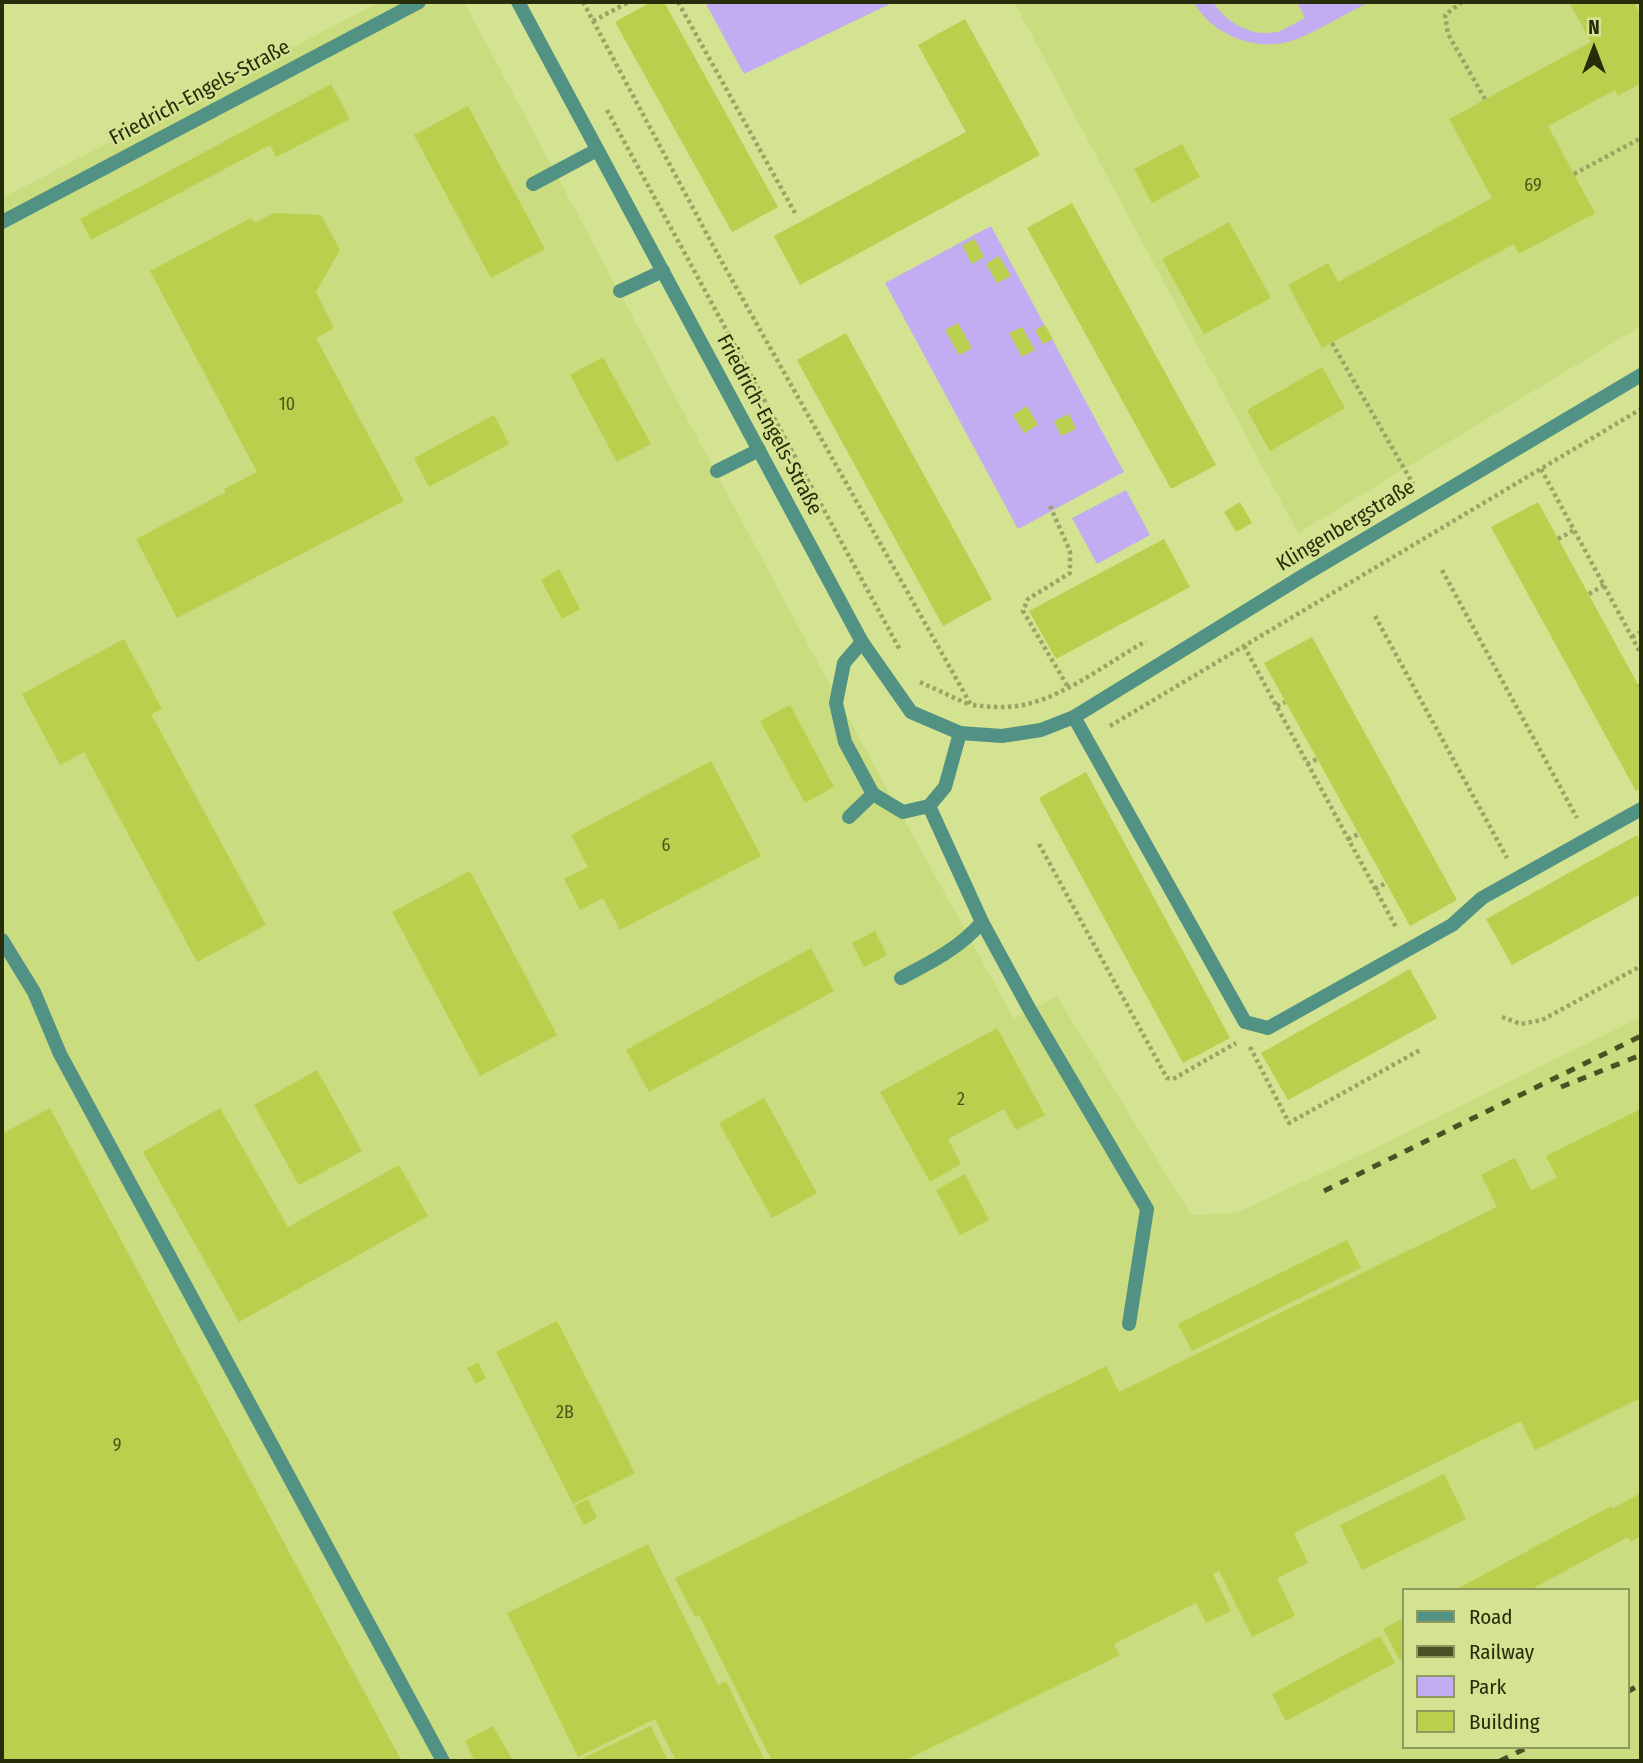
<!DOCTYPE html>
<meta charset="utf-8">
<style>
body{margin:0}
#map{position:relative;width:1643px;height:1763px;overflow:hidden;background:#d3e391;font-family:"Fira Sans Condensed",sans-serif}
canvas{display:block}
.frame{position:absolute;inset:0;border:4px solid #272c0a;pointer-events:none}
.legend{position:absolute;left:1402px;top:1588px;width:228px;height:161px;box-sizing:border-box;background:#d3e391;border:2px solid #8e9a5b;margin:0;padding:9px 12px;list-style:none;font-size:21px;color:#272c0a}
.legend li{display:flex;align-items:center;gap:14px;height:35px}
.legend b{width:35px;border:2px solid #8e9a5b}
.north{position:absolute;left:1559px;top:14px;width:70px;height:70px;-webkit-text-stroke:5px #d3e391;paint-order:stroke;rotate:0deg;font-size:19px;font-weight:700;line-height:28px;text-align:center;color:#272c0a}
.north::after{content:'';display:block;margin:auto;width:24px;height:32px;background:#272c0a;clip-path:polygon(50% 0,100% 100%,50% 72%,0 100%)}
</style>
<div id="map">
<canvas width="1643" height="1763"></canvas>
<div class="frame"></div>
<ul class="legend">
<li><b style="height:9px;background:#529284"></b>Road</li>
<li><b style="height:9px;background:#495125"></b>Railway</li>
<li><b style="height:19px;background:#c2adf2"></b>Park</li>
<li><b style="height:19px;background:#bacf4d"></b>Building</li>
</ul>
<div class="north">N</div>
</div>
<script>
const ctx = document.querySelector('canvas').getContext('2d');
ctx.lineJoin = 'round';
function fill(path, color) { ctx.fillStyle = color; ctx.fill(path, 'evenodd'); }
function strokePath(path, color, width, dash) { ctx.strokeStyle = color; ctx.lineWidth = width; ctx.lineCap = dash ? 'butt' : 'round'; ctx.setLineDash(dash || []); ctx.stroke(path); }
function label(font, color, halo, rows, align = 'center') {
  ctx.font = font + ' "Fira Sans Condensed",sans-serif'; ctx.lineWidth = 5; ctx.setLineDash([]); ctx.textBaseline = 'middle'; ctx.strokeStyle = halo; ctx.fillStyle = color; for (const [text, x, y, turn = 0] of rows) {
    ctx.save(); ctx.translate(x, y); ctx.rotate((+turn || 0) * Math.PI / 180); ctx.textAlign = isNaN(turn) ? turn : align; if (halo) ctx.strokeText(text, 0, 0); ctx.fillText(text, 0, 0); ctx.restore();
  }
}
fill(new Path2D(`
 M 380,2 L 464,2 L 813,654 L 1014,1019 L 1057,996 L 1191,1215 L 1236,1213 L 1369,1151 L 1641,1017 L 1641,1761 L 2,1761 L 2,198 ZM 1403,1590 L 1627,1590 L 1627,1747 L 1403,1747 Z
 M 1014,2 L 1641,2 L 1641,326 L 1298,533 Z`), '#cadc80');
fill(new Path2D(`
 M 705,2 L 894,2 L 744,74 Z
 M 1194,2 L 1213,2 C 1226,23 1254,39 1280,31 C 1288,28 1297,22 1305,18 L 1297,2 L 1369,2 C 1345,14 1321,29 1297,39 C 1260,54 1212,36 1194,2 Z
 M 991,226 L 1124,472 L 1018,529 L 885,283 Z
 M 1126,490 L 1150,535 L 1097,564 L 1072,518 Z`), '#c2adf2');
fill(new Path2D(`
 M 651,2 L 664,2 L 778,207 L 732,232 L 615,22 Z
 M 1569,2 L 1634,2 L 1641,15 L 1641,83 L 1618,96 L 1615,90 L 1548,126 L 1595,213 L 1519,254 L 1514,244 L 1322,348 L 1288,285 L 1328,263 L 1338,282 L 1492,198 L 1449,119 L 1591,42 Z
 M 965,19 L 1040,155 L 800,285 L 774,236 L 966,132 L 918,45 Z
 M 331,84 L 350,119 L 276,157 L 270,145 L 91,240 L 80,219 Z
 M 468,106 L 545,249 L 491,278 L 414,135 Z
 M 1182,144 L 1200,177 L 1152,203 L 1134,169 Z
 M 1072,203 L 1216,465 L 1171,489 L 1027,228 Z
 M 274,213 L 321,215 L 340,250 L 316,292 L 334,328 L 316,338 L 404,501 L 177,618 L 136,539 L 226,492 L 224,489 L 257,472 L 150,271 L 251,218 L 255,223 Z
 M 1229,222 L 1271,298 L 1204,334 L 1162,259 Z
 M 975,239 L 984,257 L 972,264 L 962,245 Z
 M 999,256 L 1011,276 L 997,283 L 986,264 Z
 M 958,323 L 972,348 L 959,355 L 945,330 Z
 M 1045,325 L 1053,339 L 1043,344 L 1035,330 Z
 M 1022,327 L 1035,350 L 1022,357 L 1009,333 Z
 M 846,333 L 992,599 L 943,626 L 797,360 Z
 M 603,357 L 651,444 L 617,462 L 570,375 Z
 M 1322,367 L 1345,408 L 1270,451 L 1247,410 Z
 M 1027,406 L 1038,425 L 1024,433 L 1013,415 Z
 M 1069,414 L 1076,429 L 1061,436 L 1054,421 Z
 M 494,415 L 509,444 L 429,487 L 414,458 Z
 M 1240,502 L 1252,523 L 1236,532 L 1224,512 Z
 M 1538,502 L 1641,690 L 1641,788 L 1636,791 L 1491,527 Z
 M 1164,539 L 1190,587 L 1056,659 L 1029,611 Z
 M 559,569 L 580,609 L 562,619 L 541,580 Z
 M 1312,637 L 1457,900 L 1410,926 L 1264,663 Z
 M 124,639 L 162,709 L 151,714 L 266,925 L 197,962 L 84,752 L 60,765 L 22,694 Z
 M 790,705 L 834,787 L 805,803 L 760,721 Z
 M 711,761 L 761,856 L 620,930 L 603,898 L 580,910 L 564,879 L 588,867 L 571,835 Z
 M 1086,772 L 1230,1038 L 1183,1063 L 1039,798 Z
 M 1637,835 L 1641,843 L 1641,894 L 1512,965 L 1486,919 Z
 M 470,871 L 557,1035 L 480,1076 L 392,912 Z
 M 875,931 L 887,955 L 864,967 L 852,943 Z
 M 811,948 L 834,991 L 649,1092 L 626,1050 Z
 M 1410,969 L 1437,1018 L 1288,1100 L 1261,1053 Z
 M 997,1028 L 1045,1115 L 1016,1130 L 1004,1109 L 948,1139 L 961,1164 L 930,1182 L 880,1092 Z
 M 317,1070 L 362,1151 L 299,1185 L 254,1105 Z
 M 764,1098 L 817,1193 L 772,1218 L 719,1123 Z
 M 50,1108 L 400,1758 L 402,1761 L 2,1761 L 2,1134 Z
 M 220,1108 L 288,1227 L 399,1165 L 428,1216 L 239,1322 L 143,1152 Z
 M 1641,1109 L 1641,1398 L 1535,1450 L 1521,1421 L 1294,1533 L 1308,1563 L 1277,1578 L 1295,1616 L 1252,1637 L 1219,1571 L 1213,1574 L 1231,1611 L 1206,1623 L 1196,1603 L 1114,1644 L 1120,1655 L 904,1761 L 772,1761 L 699,1615 L 695,1617 L 675,1578 L 1106,1366 L 1119,1392 L 1497,1207 L 1481,1175 L 1515,1158 L 1531,1190 L 1557,1178 L 1546,1156 Z
 M 965,1174 L 989,1220 L 960,1235 L 936,1190 Z
 M 1347,1240 L 1361,1268 L 1192,1351 L 1178,1324 Z
 M 557,1321 L 635,1473 L 573,1504 L 496,1352 Z
 M 478,1362 L 486,1378 L 476,1384 L 467,1368 Z
 M 1444,1474 L 1466,1519 L 1362,1570 L 1340,1525 Z
 M 1641,1493 L 1641,1536 L 1630,1542 L 1628,1537 L 1530,1590 L 1455,1590 L 1611,1506 L 1612,1509 Z
 M 588,1499 L 597,1518 L 584,1525 L 574,1506 Z
 M 648,1544 L 718,1685 L 726,1681 L 765,1761 L 676,1761 L 655,1719 L 578,1757 L 507,1613 Z
 M 1403,1618 L 1403,1658 L 1400,1660 L 1383,1629 Z
 M 1380,1636 L 1395,1663 L 1286,1721 L 1272,1694 Z
 M 493,1726 L 513,1761 L 475,1761 L 465,1741 Z
 M 651,1726 L 668,1761 L 577,1761 Z`), '#bacf4d');
strokePath(new Path2D(`
 M 583,2 L 718,255 L 971,705 C 991,707 1011,709 1031,703 C 1069,693 1111,661 1146,641
 M 678,2 L 795,213
 M 1462,2 L 1445,15 L 1448,34 L 1485,99
 M 593,21 L 629,2
 M 607,110 L 900,650
 M 1574,174 L 1641,138
 M 1332,343 L 1413,484
 M 1541,469 L 1641,654
 M 1050,506 L 1070,551 L 1070,573 L 1028,599 L 1023,611 L 1068,687
 M 1558,539 L 1574,530
 M 1442,570 L 1577,818
 M 1589,594 L 1604,585
 M 1375,616 L 1507,858
 M 1632,637 L 1641,632
 M 1244,646 L 1397,929
 M 920,682 L 970,705
 M 1639,687 L 1641,685
 M 1277,706 L 1285,702
 M 1110,726 L 1641,409
 M 1307,764 L 1317,759
 M 1348,839 L 1359,834
 M 1039,844 L 1167,1078 L 1173,1079 L 1236,1043
 M 1375,889 L 1386,883
 M 1502,1017 L 1521,1024 L 1542,1020 L 1641,966
 M 1250,1047 L 1289,1123 L 1420,1050`), '#99a564', 4.5, [3.5, 3.5]);
strokePath(new Path2D(`
 M 533,184 L 597,150
 M 620,291 L 663,271
 M 717,471 L 759,450
 M 862,642 L 844,663 L 836,703 L 845,742 L 873,794 L 903,812 L 929,806 L 945,787 L 960,733
 M 1074,717 L 1245,1022 L 1268,1028 L 1452,925 L 1482,898 L 1641,809
 M 849,817 L 873,794
 M 982,922 L 1030,1010 L 1147,1209 L 1129,1324
 M 2,940 L 34,992 L 60,1054 L 443,1761
 M 901,978 C 930,963 960,948 982,922 L 929,806`), '#529284', 14);
strokePath(new Path2D(`
 M 518,2 L 862,642 L 911,712 L 960,733 L 1002,736 L 1041,730 L 1074,717 L 1306,574 L 1641,375
 M 2,222 L 419,2`), '#529284', 14);
strokePath(new Path2D(`
 M 1561,1087 L 1641,1055
 M 1324,1191 L 1641,1036
 M 1627,1692 L 1641,1684
 M 1500,1761 L 1528,1747`), '#495125', 5, [9, 9]);
label('18px', '#4c551b', null, [
 ["69",1533,186],
 ["10",287,405],
 ["6",666,846],
 ["2",961,1100],
 ["2B",565,1413],
 ["9",117,1446]
]);
label('21px', '#272c0a', '#d3e391', [
 ["Friedrich-Engels-Straße",200,93,-28],
 ["Friedrich-Engels-Straße",769,425,62],
 ["Klingenbergstraße",1346,526,-31]
]);
</script>
